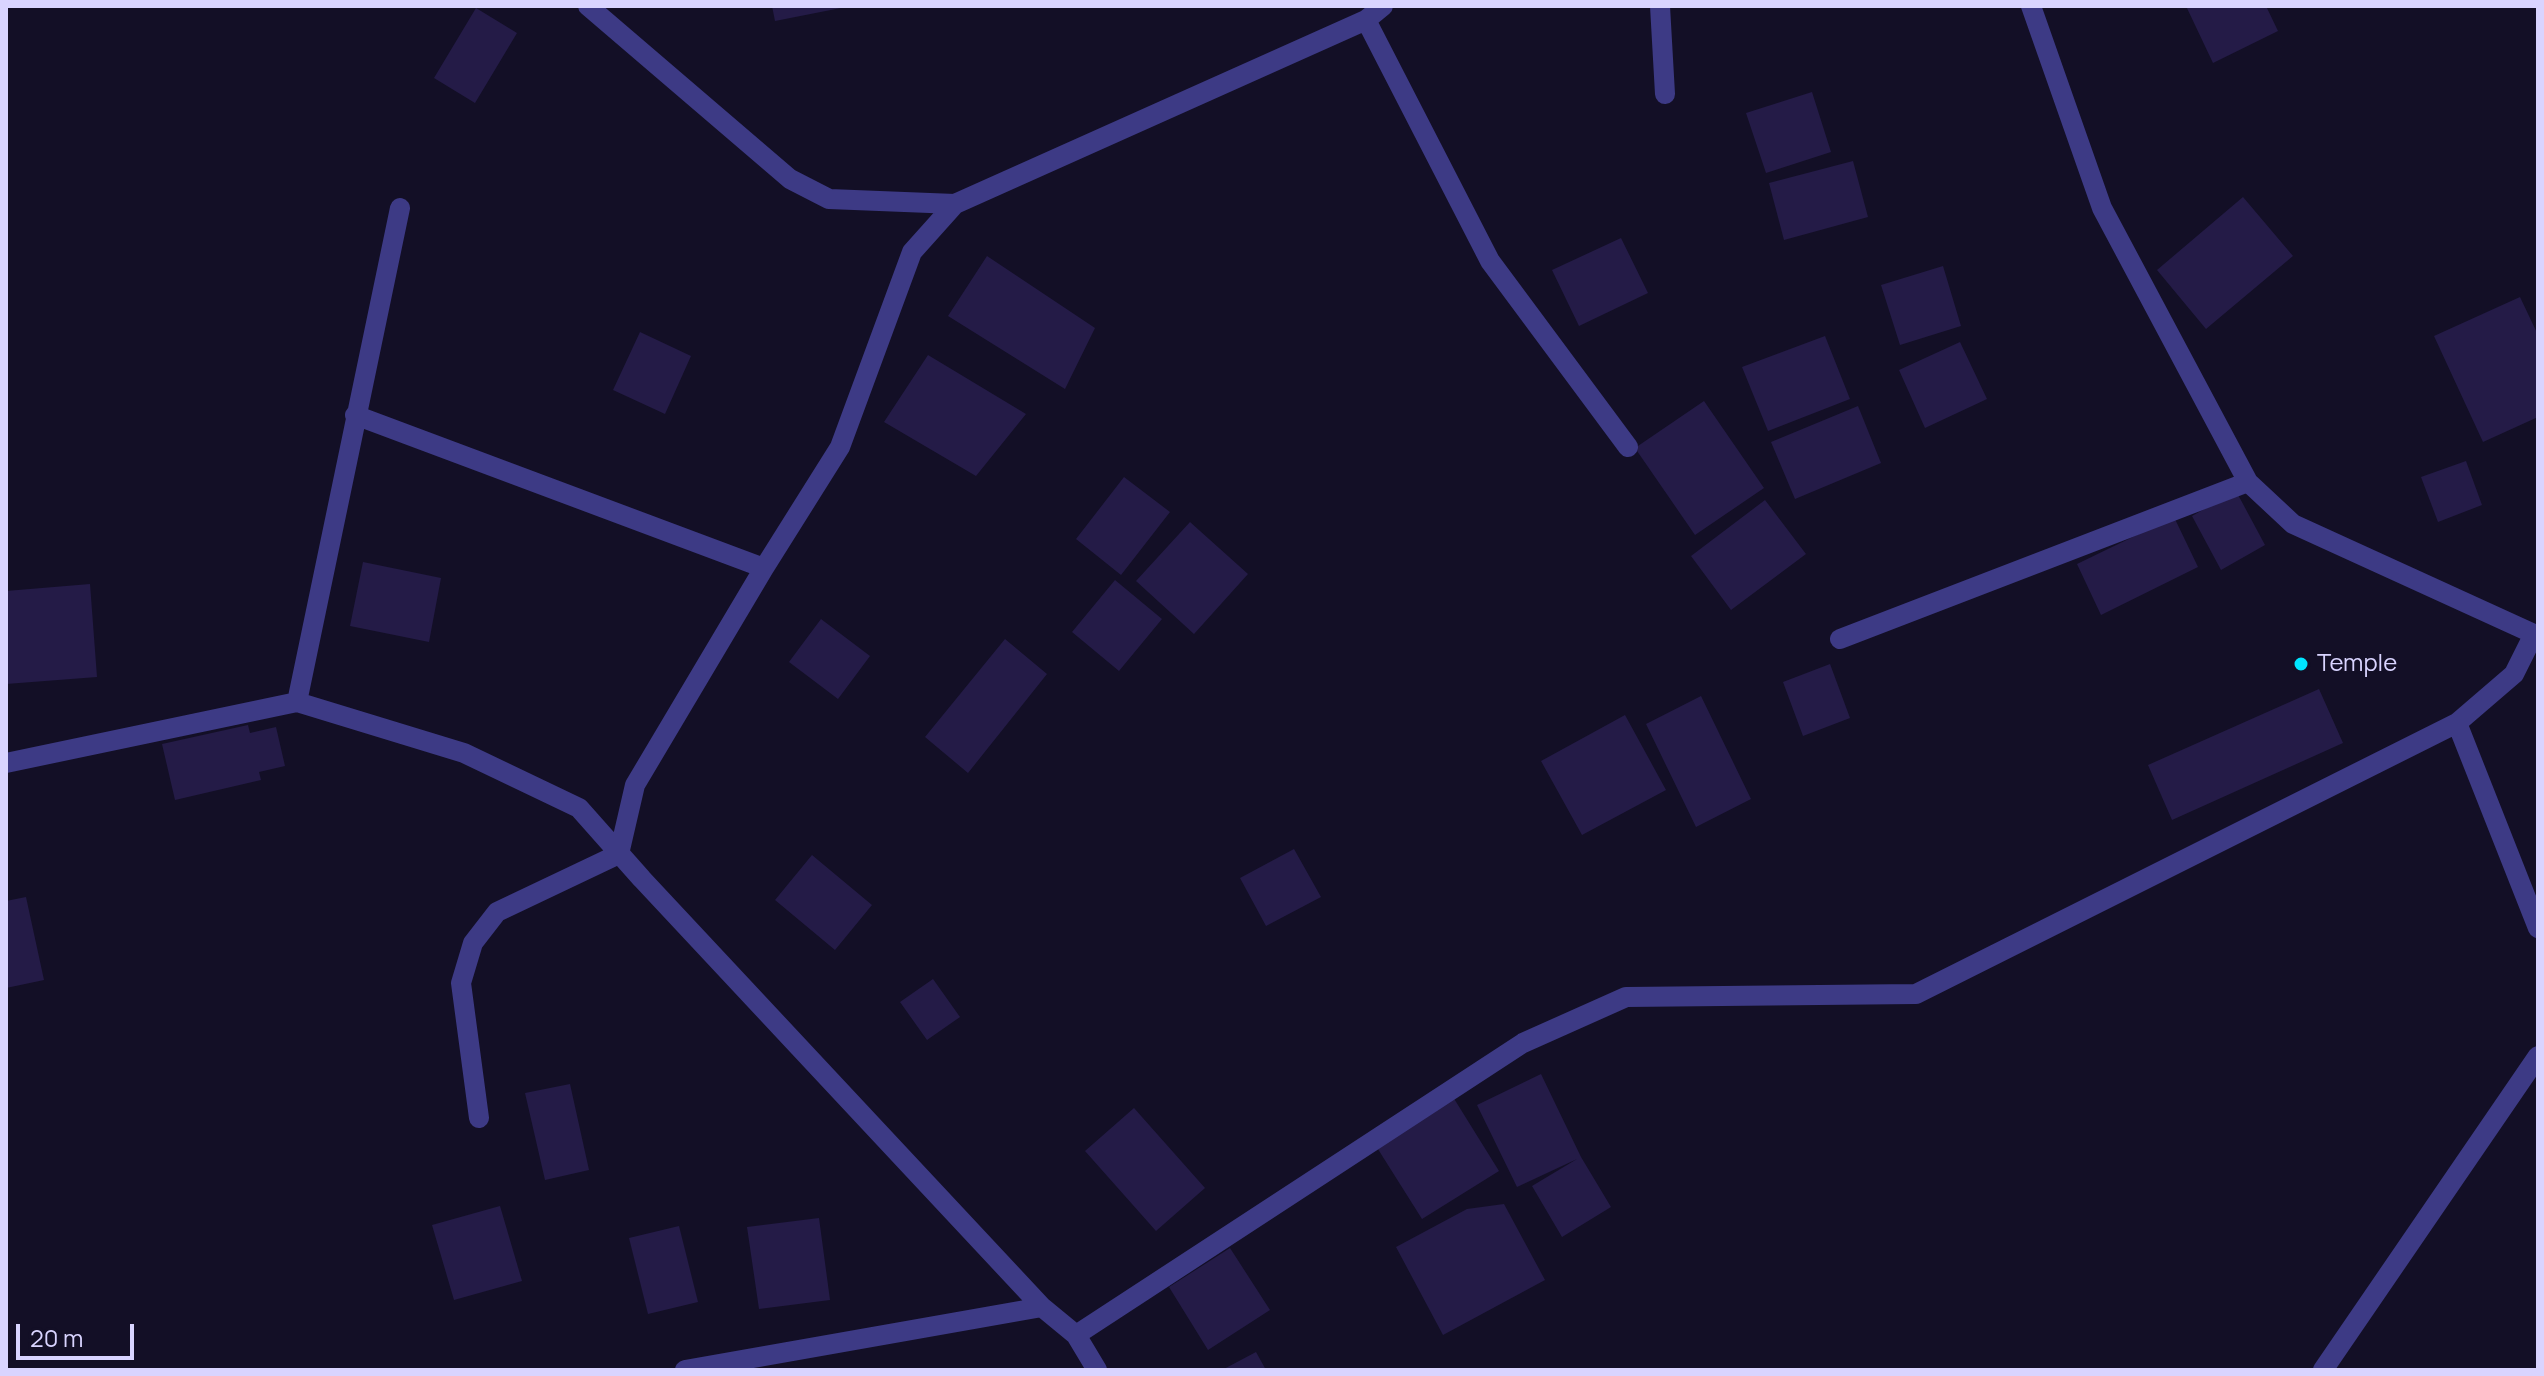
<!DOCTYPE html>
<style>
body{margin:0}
#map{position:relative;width:2544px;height:1376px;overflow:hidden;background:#130f26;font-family:Manrope,sans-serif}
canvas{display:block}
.frame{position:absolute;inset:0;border:8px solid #d9d4ff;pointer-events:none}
.scale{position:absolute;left:16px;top:1324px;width:118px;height:36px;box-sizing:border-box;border:4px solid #d9d4ff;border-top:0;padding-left:10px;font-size:24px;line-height:28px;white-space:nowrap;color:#d9d4ff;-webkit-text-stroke:6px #130f26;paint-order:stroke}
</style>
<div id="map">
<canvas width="2544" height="1376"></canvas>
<div class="frame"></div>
<div class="scale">20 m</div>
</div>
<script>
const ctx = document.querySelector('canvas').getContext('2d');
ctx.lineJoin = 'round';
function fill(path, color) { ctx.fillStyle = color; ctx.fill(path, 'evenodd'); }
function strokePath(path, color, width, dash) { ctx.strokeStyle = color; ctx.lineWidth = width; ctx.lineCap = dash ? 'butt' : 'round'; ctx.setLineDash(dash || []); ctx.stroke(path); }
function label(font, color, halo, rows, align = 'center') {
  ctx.font = font + ' Manrope,sans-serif'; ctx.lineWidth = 6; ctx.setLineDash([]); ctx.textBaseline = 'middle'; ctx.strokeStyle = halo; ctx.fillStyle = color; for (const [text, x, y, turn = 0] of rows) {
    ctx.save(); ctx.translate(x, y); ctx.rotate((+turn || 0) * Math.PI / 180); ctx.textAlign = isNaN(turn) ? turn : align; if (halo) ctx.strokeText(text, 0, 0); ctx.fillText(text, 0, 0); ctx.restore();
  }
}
fill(new Path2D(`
 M 772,6 L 846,6 L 846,7 L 775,21 Z
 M 2186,6 L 2266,6 L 2278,31 L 2213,63 Z
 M 476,8 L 517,33 L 475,103 L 434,78 Z
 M 1812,92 L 1831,152 L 1766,173 L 1746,113 Z
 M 1853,161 L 1868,217 L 1784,240 L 1769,183 Z
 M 2243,197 L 2293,256 L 2206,329 L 2157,270 Z
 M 1621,238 L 1648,293 L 1579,326 L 1552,270 Z
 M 987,256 L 1095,328 L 1065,389 L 948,316 Z
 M 1943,266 L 1961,326 L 1900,345 L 1881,285 Z
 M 2520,297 L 2538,335 L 2538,417 L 2483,442 L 2434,336 Z
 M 640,332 L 691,356 L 665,414 L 613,390 Z
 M 1825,336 L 1850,399 L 1768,431 L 1742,367 Z
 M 1960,342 L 1987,399 L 1925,428 L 1899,370 Z
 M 928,355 L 1026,414 L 976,476 L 884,422 Z
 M 1704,401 L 1764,488 L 1695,535 L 1635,448 Z
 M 1858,406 L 1881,463 L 1795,499 L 1771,442 Z
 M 2466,461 L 2482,505 L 2438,522 L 2421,477 Z
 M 1124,477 L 1170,512 L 1121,575 L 1076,539 Z
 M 2236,491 L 2265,545 L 2221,570 L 2192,516 Z
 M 1765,500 L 1806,554 L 1731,610 L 1691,556 Z
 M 2174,517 L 2198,567 L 2101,615 L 2077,564 Z
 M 1190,522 L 1248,574 L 1194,634 L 1136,581 Z
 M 363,562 L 441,578 L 429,642 L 350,626 Z
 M 1115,580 L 1162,619 L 1119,671 L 1072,632 Z
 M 90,584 L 97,677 L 6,684 L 6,591 Z
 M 821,619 L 870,656 L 838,699 L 789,662 Z
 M 1005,639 L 1047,674 L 968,773 L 925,737 Z
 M 1830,664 L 1850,718 L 1803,736 L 1783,682 Z
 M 2319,689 L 2343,743 L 2172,820 L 2148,765 Z
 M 1701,696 L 1751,799 L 1696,827 L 1646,724 Z
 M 1625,715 L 1666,790 L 1582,835 L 1541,761 Z
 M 248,725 L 250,733 L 276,727 L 285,766 L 259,772 L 261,780 L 175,800 L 162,744 Z
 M 1294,849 L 1321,897 L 1266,926 L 1240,878 Z
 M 812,855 L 872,905 L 835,950 L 775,900 Z
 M 26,897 L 44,980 L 6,988 L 6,901 Z
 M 933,979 L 960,1017 L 927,1040 L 900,1002 Z
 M 1541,1074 L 1581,1157 L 1611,1207 L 1562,1237 L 1532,1186 L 1577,1159 L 1517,1187 L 1477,1105 Z
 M 570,1084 L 589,1170 L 545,1180 L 525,1093 Z
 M 1453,1097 L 1499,1171 L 1422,1219 L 1376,1146 Z
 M 1134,1108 L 1205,1188 L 1156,1231 L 1085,1151 Z
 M 1504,1204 L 1545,1280 L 1443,1335 L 1396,1247 L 1467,1209 Z
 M 500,1206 L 522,1281 L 454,1300 L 432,1225 Z
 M 819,1218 L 830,1300 L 759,1309 L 747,1227 Z
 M 679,1226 L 698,1302 L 648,1314 L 629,1238 Z
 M 1230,1248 L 1270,1310 L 1208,1350 L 1169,1287 Z
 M 1256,1352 L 1266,1370 L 1222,1370 Z`), '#241b47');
strokePath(new Path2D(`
 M 588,6 L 790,179 L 829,199 L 955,204
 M 1660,6 L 1665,94
 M 2031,6 L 2102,208 L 2248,482 L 2293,524 L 2534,634
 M 1366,20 L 1490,261 L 1628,447
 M 355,415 L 764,568
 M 1840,639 L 2248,482
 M 297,702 L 400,208
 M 2457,723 L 2538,928
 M 6,763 L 297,702 L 464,753 L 579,808 L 642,879 L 1042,1307 L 1076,1335 L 1097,1370
 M 619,854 L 635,785 L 764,568 L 840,447 L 912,252 L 955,204 L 1366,20 L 1383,6
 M 479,1118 L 461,983 L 473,943 L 497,912 L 619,854
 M 1076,1335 L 1523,1043 L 1626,997 L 1916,994 L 2457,723 L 2514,674 L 2534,634 L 2538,634
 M 685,1370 L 1042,1307
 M 2323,1370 L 2538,1056`), '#3d3a85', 20);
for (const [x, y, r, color] of [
 [2301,664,8,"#00e5ff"]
]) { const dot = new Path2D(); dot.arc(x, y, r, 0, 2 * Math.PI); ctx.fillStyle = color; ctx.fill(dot); strokePath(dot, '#130f26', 3); }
label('24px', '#d9d4ff', '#130f26', [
 ["Temple",2317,664]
], 'left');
</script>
